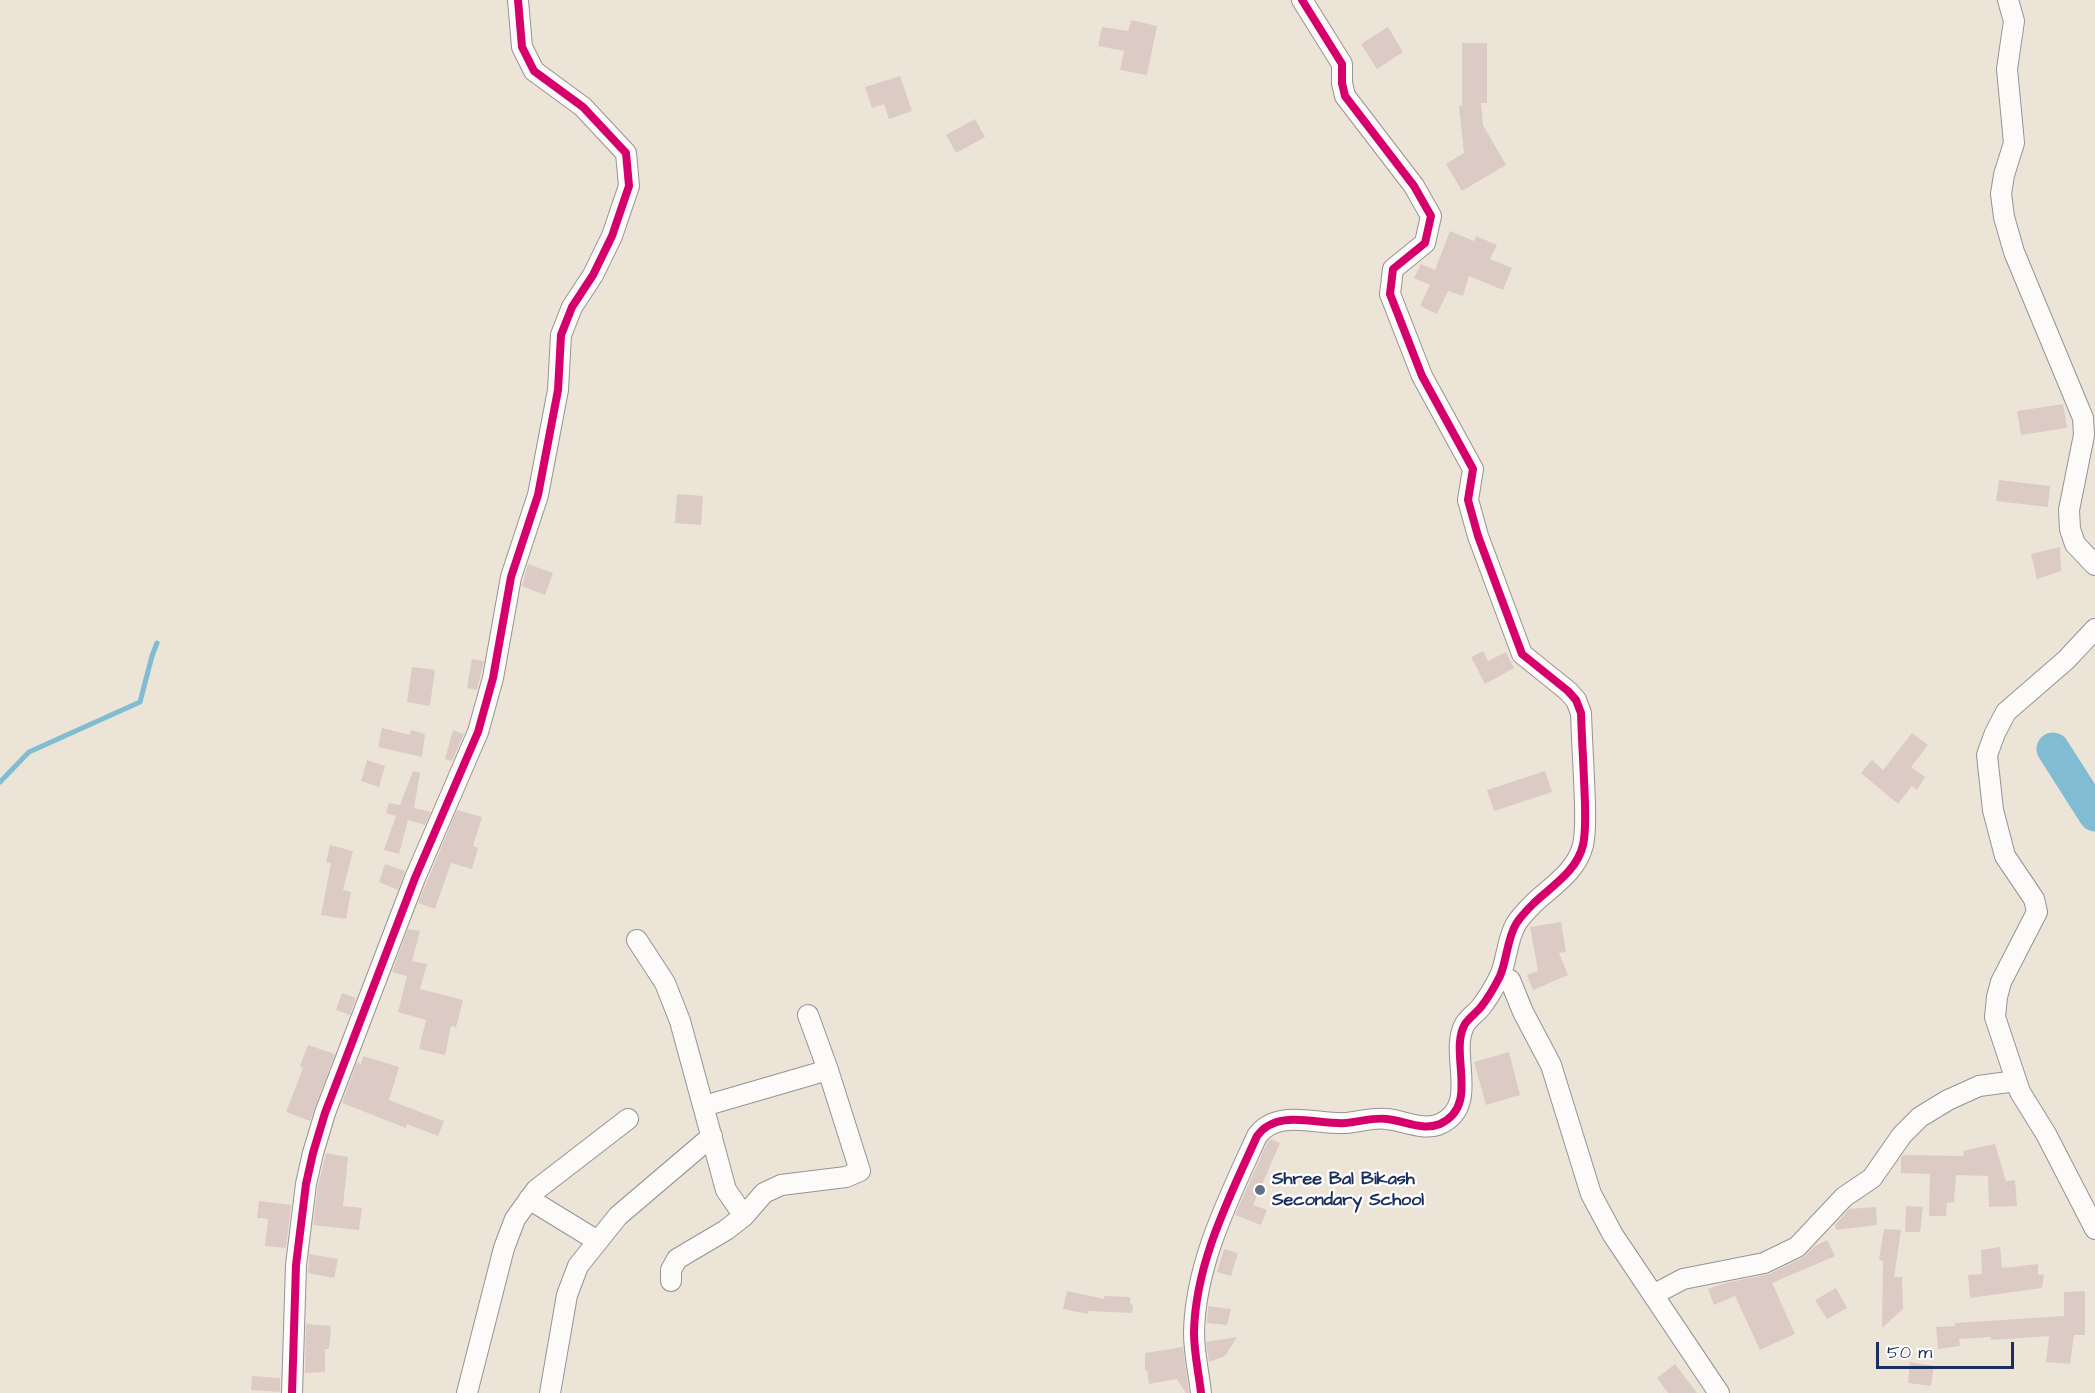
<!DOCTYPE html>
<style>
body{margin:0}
#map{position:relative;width:2095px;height:1393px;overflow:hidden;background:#ede4d8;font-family:"Architects Daughter",sans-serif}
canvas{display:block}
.scale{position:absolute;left:1876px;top:1342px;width:138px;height:27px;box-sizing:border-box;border:3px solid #1b2f5e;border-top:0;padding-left:8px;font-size:18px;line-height:21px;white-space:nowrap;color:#1b2f5e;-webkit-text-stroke:4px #fff;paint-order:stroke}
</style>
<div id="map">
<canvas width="2095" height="1393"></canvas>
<div class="scale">50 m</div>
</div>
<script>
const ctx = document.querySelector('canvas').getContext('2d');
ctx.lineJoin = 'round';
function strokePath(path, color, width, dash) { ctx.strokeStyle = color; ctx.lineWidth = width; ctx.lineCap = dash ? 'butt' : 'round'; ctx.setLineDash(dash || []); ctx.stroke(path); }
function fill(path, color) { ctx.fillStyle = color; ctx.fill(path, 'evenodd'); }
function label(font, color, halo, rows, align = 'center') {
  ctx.font = font + ' "Architects Daughter",sans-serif'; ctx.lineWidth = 4.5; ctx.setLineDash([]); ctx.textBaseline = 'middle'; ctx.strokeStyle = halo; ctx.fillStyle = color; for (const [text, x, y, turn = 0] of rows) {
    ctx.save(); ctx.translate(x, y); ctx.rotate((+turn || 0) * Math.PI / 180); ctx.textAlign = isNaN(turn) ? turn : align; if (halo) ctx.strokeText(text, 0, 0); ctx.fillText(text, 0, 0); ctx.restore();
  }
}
strokePath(new Path2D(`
 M 0,782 L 29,752 L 140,702 L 152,656 L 157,643`), '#80bdd2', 5);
strokePath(new Path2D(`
 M 2053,749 L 2095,815`), '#80bdd2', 33);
fill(new Path2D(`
 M 1131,20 L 1157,26 L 1147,75 L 1120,70 L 1124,51 L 1098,46 L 1102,27 L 1128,31 Z
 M 1388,27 L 1403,52 L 1377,69 L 1361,44 Z
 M 1462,43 L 1487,43 L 1487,103 L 1481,103 L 1483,125 L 1506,165 L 1462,191 L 1446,164 L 1464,153 L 1459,106 L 1462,106 Z
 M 900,76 L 912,111 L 889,119 L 884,104 L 872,108 L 865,87 Z
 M 975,119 L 985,137 L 956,153 L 946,135 Z
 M 1450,231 L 1474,241 L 1476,236 L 1497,245 L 1490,259 L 1512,268 L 1503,290 L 1469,276 L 1463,296 L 1448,291 L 1437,314 L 1420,306 L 1430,285 L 1414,278 L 1421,264 L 1435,270 Z
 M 2063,404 L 2067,428 L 2021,435 L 2017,411 Z
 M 1999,480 L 2050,486 L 2048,507 L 1996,501 Z
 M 677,494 L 703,496 L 701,525 L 675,523 Z
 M 2060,547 L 2061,571 L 2037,579 L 2031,554 Z
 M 528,564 L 553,573 L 545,595 L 522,586 Z
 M 1483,651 L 1488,661 L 1506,652 L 1514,668 L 1485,684 L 1471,657 Z
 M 472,659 L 484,661 L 477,690 L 467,688 Z
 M 412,667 L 435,670 L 430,706 L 407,702 Z
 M 382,728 L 410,735 L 411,730 L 425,734 L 422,757 L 378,747 Z
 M 453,730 L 464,734 L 452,761 L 445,759 Z
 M 1912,733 L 1928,745 L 1911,767 L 1925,777 L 1917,790 L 1912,786 L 1898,804 L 1861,773 L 1872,760 L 1883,770 Z
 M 367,760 L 385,766 L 379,787 L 361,781 Z
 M 413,771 L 420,773 L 414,808 L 431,812 L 425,825 L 408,820 L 399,854 L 384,850 L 396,816 L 386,813 L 389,803 L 400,805 Z
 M 1545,771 L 1552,792 L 1494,811 L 1487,790 Z
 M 457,810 L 482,817 L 473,846 L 478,848 L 472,869 L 451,863 L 435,909 L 418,903 Z
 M 330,845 L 353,851 L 343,890 L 351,892 L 346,919 L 321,915 L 331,863 L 326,862 Z
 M 385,864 L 405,871 L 398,890 L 379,882 Z
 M 1561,922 L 1566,952 L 1559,953 L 1568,975 L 1533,990 L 1527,975 L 1538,971 L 1530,927 Z
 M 408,929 L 420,931 L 412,961 L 427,964 L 420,989 L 463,1000 L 456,1027 L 451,1026 L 445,1055 L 419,1049 L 426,1020 L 398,1012 L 407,976 L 392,972 Z
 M 342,993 L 356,998 L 350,1015 L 336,1010 Z
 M 308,1045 L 335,1054 L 310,1121 L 286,1112 L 303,1068 L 300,1066 Z
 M 1509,1052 L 1520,1095 L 1486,1105 L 1474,1062 Z
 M 363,1056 L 399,1067 L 389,1100 L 444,1121 L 438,1136 L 407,1124 L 406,1128 L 342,1103 L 357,1062 L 361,1064 Z
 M 1270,1139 L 1280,1143 L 1253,1205 L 1267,1210 L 1261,1225 L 1235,1215 L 1267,1143 Z
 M 1995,1144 L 2006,1181 L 2015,1180 L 2017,1206 L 1989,1207 L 1988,1176 L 1956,1175 L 1954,1202 L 1947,1203 L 1946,1216 L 1929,1216 L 1930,1174 L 1901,1173 L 1901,1158 L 1903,1155 L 1964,1156 L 1963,1151 Z
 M 326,1153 L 348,1157 L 343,1206 L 362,1208 L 359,1230 L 313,1225 L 318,1186 Z
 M 259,1201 L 291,1205 L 286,1248 L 265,1246 L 268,1219 L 257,1218 Z
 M 1906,1206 L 1923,1207 L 1920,1232 L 1905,1232 Z
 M 1876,1207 L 1877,1225 L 1836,1230 L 1835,1225 L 1849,1209 Z
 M 1884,1229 L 1901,1230 L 1894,1277 L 1902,1277 L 1903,1309 L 1882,1328 L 1883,1261 L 1879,1260 Z
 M 1827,1240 L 1835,1256 L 1772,1283 L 1795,1334 L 1760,1350 L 1735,1296 L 1714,1305 L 1708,1289 L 1725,1283 L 1769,1274 L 1802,1258 L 1815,1246 Z
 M 2000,1247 L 2002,1268 L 2038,1264 L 2038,1275 L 2044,1274 L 2042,1288 L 1970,1298 L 1968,1275 L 1982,1274 L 1981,1250 Z
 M 1224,1249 L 1238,1253 L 1231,1276 L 1217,1272 Z
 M 309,1254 L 338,1259 L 334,1278 L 308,1273 Z
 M 1836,1288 L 1847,1308 L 1827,1319 L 1815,1300 Z
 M 1067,1291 L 1104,1299 L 1104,1296 L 1130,1297 L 1130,1304 L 1133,1305 L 1132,1313 L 1088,1311 L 1088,1314 L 1063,1309 Z
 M 2085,1291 L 2085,1335 L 2074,1335 L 2070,1364 L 2046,1362 L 2049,1336 L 1991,1340 L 1991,1337 L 1959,1339 L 1960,1346 L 1938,1349 L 1936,1327 L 1955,1326 L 1955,1323 L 2064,1316 L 2064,1292 Z
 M 1208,1306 L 1231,1309 L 1227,1325 L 1207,1323 Z
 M 306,1324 L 331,1326 L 329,1349 L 325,1349 L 325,1372 L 305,1373 Z
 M 1237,1337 L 1225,1356 L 1209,1362 L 1206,1342 Z
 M 1183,1347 L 1189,1393 L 1186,1393 L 1177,1379 L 1149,1384 L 1147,1370 L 1145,1371 L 1145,1353 Z
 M 1910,1362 L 1934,1366 L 1931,1386 L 1908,1383 Z
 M 1675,1364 L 1697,1393 L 1668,1393 L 1657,1378 Z
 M 252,1376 L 280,1378 L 280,1392 L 251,1390 Z`), '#dccbc5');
const minor = new Path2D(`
 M 2008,0 L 2014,21 L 2007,69 L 2014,143 L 2004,175 L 2001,194 L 2004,217 L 2014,252 L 2083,418 L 2084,435 L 2069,510 L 2070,529 L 2075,544 L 2095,565
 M 2095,629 L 2066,660 L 2006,712 L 1995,733 L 1987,755 L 1993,810 L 2005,856 L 2034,899 L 2037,912 L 2001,982 L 1997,997 L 1995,1017 L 2020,1092 L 2046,1134 L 2095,1229
 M 637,940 L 665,983 L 680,1021 L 726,1190 L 744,1216
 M 1500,976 L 1510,980 L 1523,1012 L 1551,1065 L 1591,1194 L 1613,1235 L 1719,1393
 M 704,1106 L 828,1070
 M 529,1199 L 596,1240
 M 671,1281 L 671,1270 L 677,1259 L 726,1230 L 744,1216 L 764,1193 L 781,1185 L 846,1177 L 860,1171 L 828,1070 L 808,1015
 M 1653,1295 L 1683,1279 L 1764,1263 L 1797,1247 L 1844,1197 L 1872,1178 L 1902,1135 L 1920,1117 L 1948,1100 L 1979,1086 L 2016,1081
 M 292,1393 L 296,1265 L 306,1184 L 313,1153 L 325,1113 L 415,878 L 478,732 L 493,678 L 511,577 L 538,495 L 558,390 L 561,335 L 572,307 L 593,275 L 612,236 L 629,186 L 626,153 L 583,107 L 534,71 L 522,47 L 518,0
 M 467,1393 L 504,1248 L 515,1219 L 536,1190 L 628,1119
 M 550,1393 L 567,1295 L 578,1266 L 618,1216 L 712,1136
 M 1201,1393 C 1199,1374 1194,1353 1194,1333 C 1195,1264 1229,1198 1257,1136 C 1277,1108 1317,1125 1346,1123 C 1359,1122 1374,1117 1387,1119 C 1405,1121 1423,1131 1440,1124 C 1481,1105 1448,1053 1465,1024 C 1469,1018 1476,1013 1481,1007 C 1488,998 1495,986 1500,976 C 1507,960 1507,939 1516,924 C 1520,917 1528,909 1534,903 C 1552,886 1577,871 1583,845 C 1586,832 1585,817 1585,804 C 1584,773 1582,743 1581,713 L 1576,700 L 1568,691 L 1522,654 L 1478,536 L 1468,500 L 1473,469 L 1422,376 L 1390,294 L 1393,269 L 1425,243 L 1431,216 L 1414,186 L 1345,96 L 1342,83 L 1342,64 L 1302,0`);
strokePath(minor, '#959395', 22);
strokePath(minor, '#fcfbf9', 20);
strokePath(new Path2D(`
 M 292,1393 L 296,1265 L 306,1184 L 313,1153 L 325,1113 L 415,878 L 478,732 L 493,678 L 511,577 L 538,495 L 558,390 L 561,335 L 572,307 L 593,275 L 612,236 L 629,186 L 626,153 L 583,107 L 534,71 L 522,47 L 518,0
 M 1201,1393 C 1199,1374 1194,1353 1194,1333 C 1195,1264 1229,1198 1257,1136 C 1277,1108 1317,1125 1346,1123 C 1359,1122 1374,1117 1387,1119 C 1405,1121 1423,1131 1440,1124 C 1481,1105 1448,1053 1465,1024 C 1469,1018 1476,1013 1481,1007 C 1488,998 1495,986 1500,976 C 1507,960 1507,939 1516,924 C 1520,917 1528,909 1534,903 C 1552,886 1577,871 1583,845 C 1586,832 1585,817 1585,804 C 1584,773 1582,743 1581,713 L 1576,700 L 1568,691 L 1522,654 L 1478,536 L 1468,500 L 1473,469 L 1422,376 L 1390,294 L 1393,269 L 1425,243 L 1431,216 L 1414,186 L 1345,96 L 1342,83 L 1342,64 L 1302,0`), '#d6006c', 8);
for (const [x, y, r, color] of [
 [1260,1190,6,"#646e89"]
]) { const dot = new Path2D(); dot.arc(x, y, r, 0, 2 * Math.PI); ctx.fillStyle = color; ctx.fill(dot); strokePath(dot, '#fff', 2); }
label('bold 18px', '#1b2f5e', '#fff', [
 ["Shree Bal Bikash",1272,1180],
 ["Secondary School",1272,1201]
], 'left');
</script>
